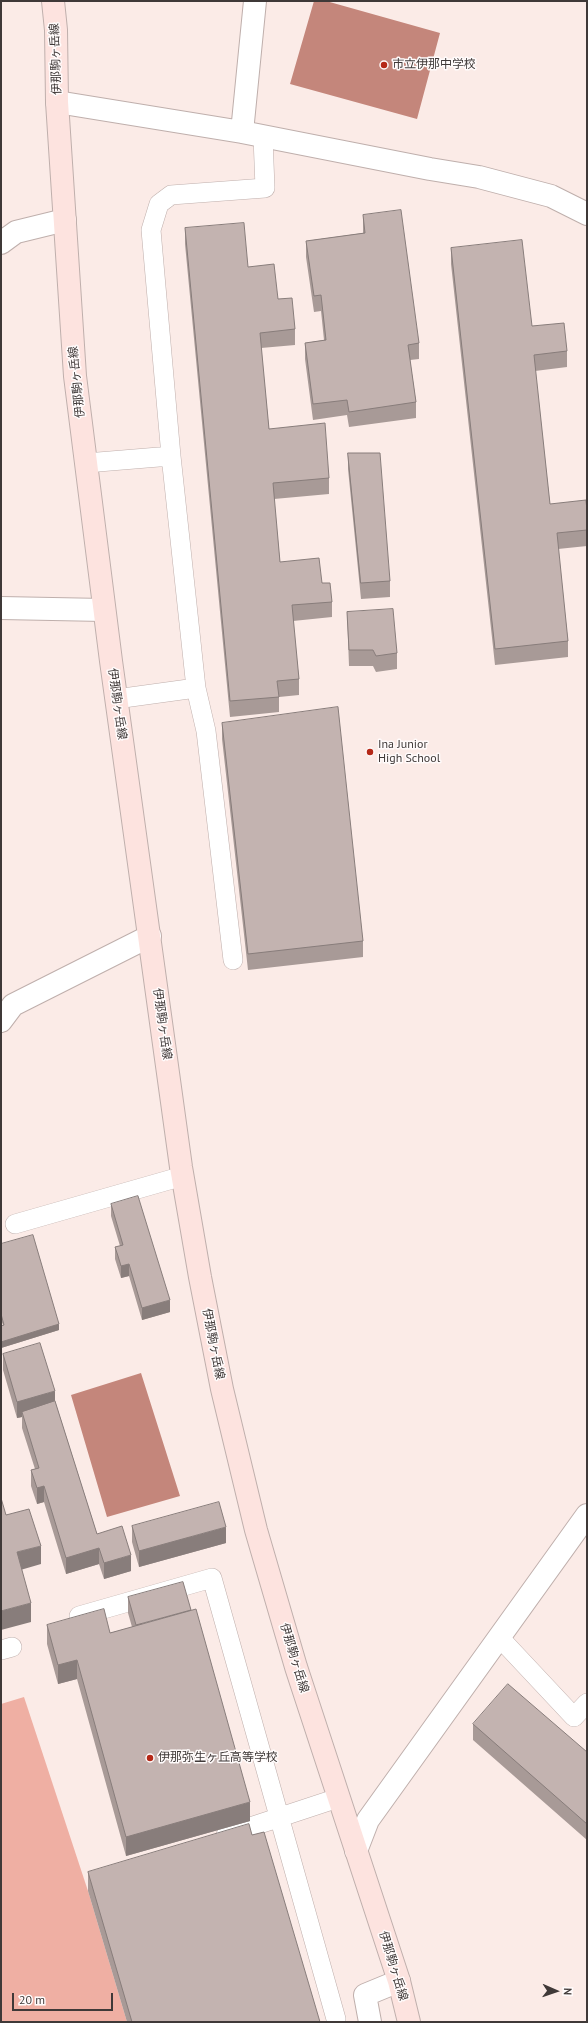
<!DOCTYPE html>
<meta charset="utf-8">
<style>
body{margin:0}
#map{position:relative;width:588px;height:2023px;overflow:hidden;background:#fbebe7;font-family:"PT Sans",sans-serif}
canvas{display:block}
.frame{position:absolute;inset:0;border:2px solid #3f3938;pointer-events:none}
.north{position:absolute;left:536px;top:1971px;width:40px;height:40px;-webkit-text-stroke:3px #fffbfb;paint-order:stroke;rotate:92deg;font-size:11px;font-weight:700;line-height:16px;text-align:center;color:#3f3938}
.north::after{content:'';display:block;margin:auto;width:14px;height:18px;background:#3f3938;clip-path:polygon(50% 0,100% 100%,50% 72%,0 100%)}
.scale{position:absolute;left:12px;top:1993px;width:101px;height:18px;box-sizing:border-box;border:2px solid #3f3938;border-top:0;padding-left:5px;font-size:12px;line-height:14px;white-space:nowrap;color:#3f3938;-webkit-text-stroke:3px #fffbfb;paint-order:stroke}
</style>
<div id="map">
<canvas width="588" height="2023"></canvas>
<div class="frame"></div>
<div class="north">N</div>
<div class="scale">20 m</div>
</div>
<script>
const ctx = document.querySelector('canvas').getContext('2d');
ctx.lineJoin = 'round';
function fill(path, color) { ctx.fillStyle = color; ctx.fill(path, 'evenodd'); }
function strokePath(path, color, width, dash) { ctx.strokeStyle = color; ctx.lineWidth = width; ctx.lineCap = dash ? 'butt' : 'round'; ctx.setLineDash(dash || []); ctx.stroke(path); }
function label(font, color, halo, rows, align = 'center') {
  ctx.font = font + ' "PT Sans","Noto Sans JP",sans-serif'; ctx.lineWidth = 3; ctx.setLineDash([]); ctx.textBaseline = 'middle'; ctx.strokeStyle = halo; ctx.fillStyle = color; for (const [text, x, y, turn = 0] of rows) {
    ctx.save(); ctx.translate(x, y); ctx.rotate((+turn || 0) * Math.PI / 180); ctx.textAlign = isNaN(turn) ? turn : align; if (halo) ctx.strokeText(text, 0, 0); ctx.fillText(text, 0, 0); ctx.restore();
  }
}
fill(new Path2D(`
 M 24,1697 L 88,1891 L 127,2022 L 1,2022 L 1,1704 Z`), '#efafa3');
fill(new Path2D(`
 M 314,1 L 326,1 L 440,33 L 417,119 L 290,84 Z
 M 141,1373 L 180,1496 L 107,1517 L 71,1395 Z`), '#c4867b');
const lane = new Path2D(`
 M 86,463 L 171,456
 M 116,699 L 196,688
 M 233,960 L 206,731 L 196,688 L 171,456 L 151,230 L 159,204 L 171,195 L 265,188 L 263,137
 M 15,1224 L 183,1176
 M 79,1616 L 212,1578 L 336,2019
 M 499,1637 L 574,1717 L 587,1703
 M 1,1650 L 12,1647
 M 226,1835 L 338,1798`);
const street = new Path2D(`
 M 57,102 L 242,132 L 430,169 L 479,177 L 551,196 L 587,214
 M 242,132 L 255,1
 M 1,243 L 16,232 L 65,220
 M 1,608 L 104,610
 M 1,1021 L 13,1005 L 150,936
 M 356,1851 L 368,1820 L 587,1515
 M 370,2022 L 365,1995 L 399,1981`);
const secondary = new Path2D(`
 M 53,1 L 56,30 L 57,102 L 75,376 L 111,661 L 181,1167 L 200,1277 L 222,1389 L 256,1530 L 296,1667 L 399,1981 L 409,2022`);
strokePath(lane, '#bfafac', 20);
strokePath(street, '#bfafac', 24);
strokePath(secondary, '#bfafac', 24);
strokePath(lane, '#fff', 19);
strokePath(street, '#fff', 22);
strokePath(secondary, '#fde3df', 22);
fill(new Path2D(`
 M 363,215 L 419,343 L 419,359 L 410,360 L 416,402 L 416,418 L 349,427 L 347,415 L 313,420 L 305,359 L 305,343 L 324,340 L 321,311 L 314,312 L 306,257 L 306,241 L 363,233 Z
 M 185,228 L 248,267 L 295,329 L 295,345 L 261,348 L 269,429 L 329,478 L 329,494 L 274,499 L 280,562 L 322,583 L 332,602 L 332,617 L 293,621 L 299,679 L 299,695 L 279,697 L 279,712 L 230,717 L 185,244 Z
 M 451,248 L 532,326 L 567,351 L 567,367 L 535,371 L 550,504 L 587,511 L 587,546 L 558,549 L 568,641 L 568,657 L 495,665 L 451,264 Z
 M 348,453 L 390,581 L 390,597 L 361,599 L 348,469 Z
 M 347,612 L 397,653 L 397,669 L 376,672 L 373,666 L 349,666 Z
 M 222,723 L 363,941 L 363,957 L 248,970 L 222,739 Z
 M 111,1204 L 170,1312 L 142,1320 L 129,1276 L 121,1278 L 115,1259 L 115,1247 L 120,1246 L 111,1216 Z
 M 1,1244 L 59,1330 L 1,1348 L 1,1326 L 3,1325 L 1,1320 Z
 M 3,1354 L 55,1401 L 97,1534 L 131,1571 L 104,1579 L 99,1564 L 66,1574 L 44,1502 L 37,1504 L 31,1486 L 31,1470 L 35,1469 L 22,1428 L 22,1417 L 17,1418 L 3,1370 Z
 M 132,1526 L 226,1543 L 139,1567 L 132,1542 Z
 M 128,1597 L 250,1821 L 126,1856 L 77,1679 L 58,1684 L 47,1644 L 47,1625 L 110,1633 L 132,1627 L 128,1613 Z
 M 473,1724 L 587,1752 L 587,1840 L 473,1740 Z
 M 252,1835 L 320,2022 L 127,2022 L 88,1891 L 88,1872 Z`), '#a89a97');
fill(new Path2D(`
 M 129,1264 L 129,1276 L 121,1278 L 121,1266 Z
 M 170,1300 L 170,1312 L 142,1320 L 142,1308 Z
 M 59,1324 L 59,1330 L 1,1348 L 1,1342 Z
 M 55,1391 L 55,1407 L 22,1412 L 22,1417 L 17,1418 L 17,1402 Z
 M 44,1486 L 44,1502 L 37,1504 L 37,1488 Z
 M 226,1527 L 226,1543 L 139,1567 L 139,1551 Z
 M 41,1546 L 41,1564 L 17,1571 L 17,1552 Z
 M 99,1548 L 99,1564 L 66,1574 L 66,1558 Z
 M 131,1555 L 131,1571 L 104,1579 L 104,1563 Z
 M 31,1603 L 31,1622 L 1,1630 L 1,1611 Z
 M 77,1660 L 77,1679 L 58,1684 L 58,1665 Z
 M 250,1802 L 250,1821 L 126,1856 L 126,1837 Z`), '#887d7b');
const building = new Path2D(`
 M 401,210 L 419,343 L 408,345 L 416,402 L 349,412 L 347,400 L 313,404 L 305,343 L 326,340 L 321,295 L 314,296 L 306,241 L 365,233 L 363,215 Z
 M 244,223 L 248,267 L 274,264 L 278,299 L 292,298 L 295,329 L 260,333 L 269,429 L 325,423 L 329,478 L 273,483 L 280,562 L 319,558 L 322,583 L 330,583 L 332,602 L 292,605 L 299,679 L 277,681 L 279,697 L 230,701 L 185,228 Z
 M 522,240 L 532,326 L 564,323 L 567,351 L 534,355 L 550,504 L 586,500 L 587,511 L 587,530 L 557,533 L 568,641 L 495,649 L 451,248 Z
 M 348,453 L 380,453 L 390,581 L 361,583 Z
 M 393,609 L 397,653 L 376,656 L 373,650 L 349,650 L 347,612 Z
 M 338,707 L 363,941 L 248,954 L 222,723 Z
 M 138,1196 L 170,1300 L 142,1308 L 129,1264 L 121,1266 L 118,1256 L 115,1247 L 123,1245 L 111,1204 Z
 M 33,1235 L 59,1324 L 1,1342 L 1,1326 L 4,1325 L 1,1314 L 1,1244 Z
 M 40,1343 L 55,1391 L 17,1402 L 3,1354 Z
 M 55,1401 L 97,1534 L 122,1526 L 131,1555 L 104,1563 L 99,1548 L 66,1558 L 44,1486 L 37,1488 L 31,1470 L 39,1468 L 22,1412 Z
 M 1,1498 L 6,1515 L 29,1509 L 41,1546 L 17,1552 L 31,1603 L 1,1611 Z
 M 219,1502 L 226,1527 L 139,1551 L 132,1526 Z
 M 183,1582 L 191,1610 L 136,1625 L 128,1597 Z
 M 104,1609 L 110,1633 L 196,1609 L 250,1802 L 126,1837 L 77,1660 L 58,1665 L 47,1625 Z
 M 508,1684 L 587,1752 L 587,1824 L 473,1724 Z
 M 249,1824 L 252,1835 L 264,1832 L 320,2022 L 132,2022 L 88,1872 Z`);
fill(building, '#c3b3b0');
strokePath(building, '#887d7b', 1);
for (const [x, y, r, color] of [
 [384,65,4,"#b52817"],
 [370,752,4,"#b52817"],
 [150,1758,4,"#b52817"]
]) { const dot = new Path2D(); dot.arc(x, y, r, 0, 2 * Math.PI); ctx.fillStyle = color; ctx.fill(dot); strokePath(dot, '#fffbfb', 1.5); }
label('12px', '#3f3938', '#fffbfb', [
 ["伊那駒ヶ岳線",56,59,-92],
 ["伊那駒ヶ岳線",77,382,-96],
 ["伊那駒ヶ岳線",117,704,82],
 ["伊那駒ヶ岳線",162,1024,82],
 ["伊那駒ヶ岳線",213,1344,79],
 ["伊那駒ヶ岳線",294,1658,73],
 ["伊那駒ヶ岳線",393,1966,73]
]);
label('12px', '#3f3938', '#fffbfb', [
 ["市立伊那中学校",392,65],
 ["Ina Junior",378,745],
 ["High School",378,759],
 ["伊那弥生ヶ丘高等学校",158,1758]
], 'left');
</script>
